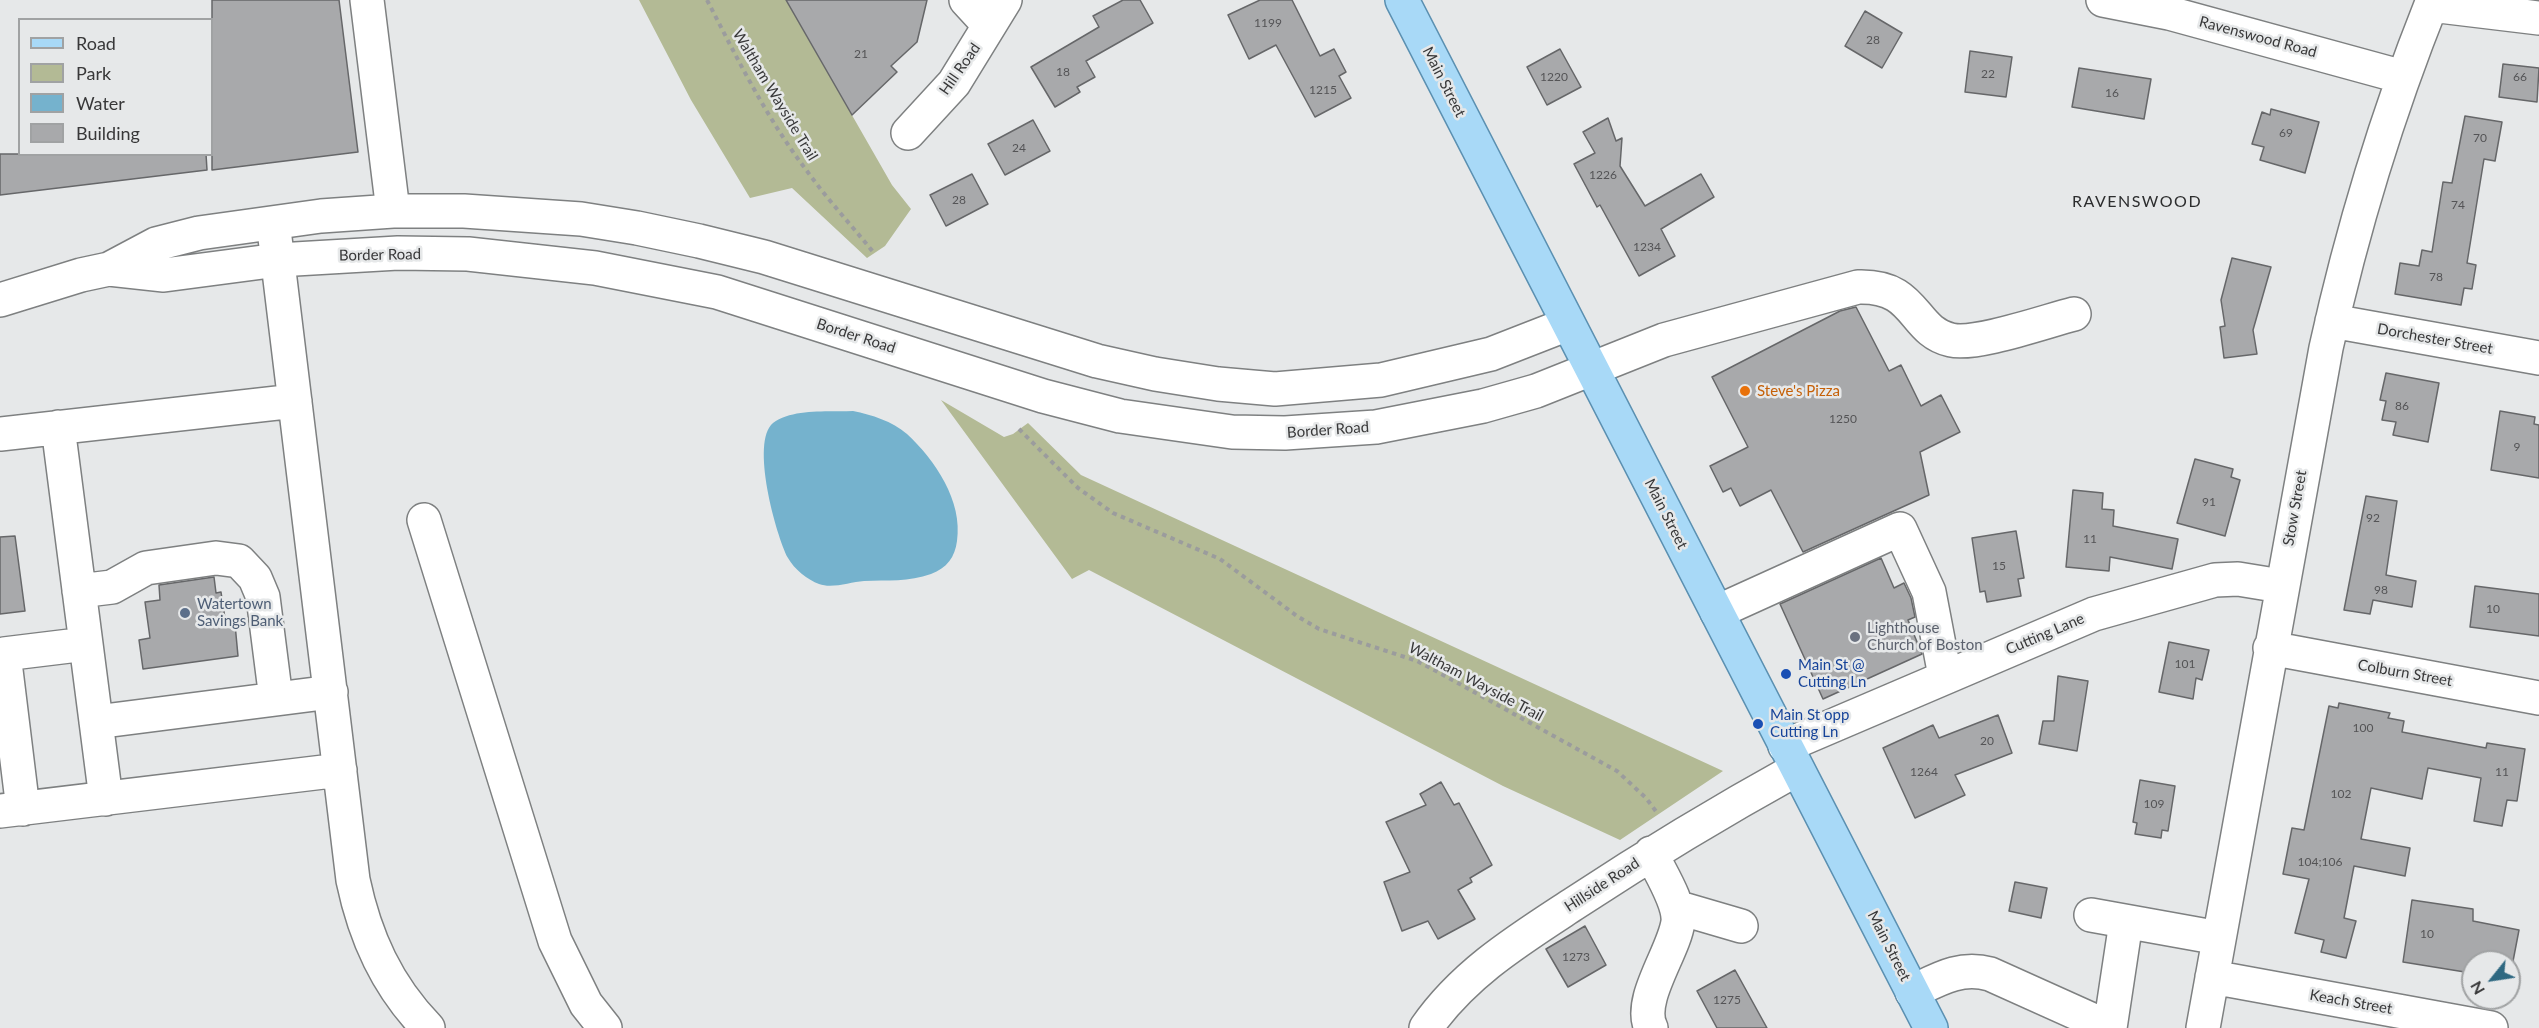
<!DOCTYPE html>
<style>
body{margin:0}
#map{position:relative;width:2539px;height:1028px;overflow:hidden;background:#e6e8e9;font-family:Lato,sans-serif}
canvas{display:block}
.legend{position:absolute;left:18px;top:18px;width:195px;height:138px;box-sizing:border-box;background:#e6e8e9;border:2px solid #a0a2a3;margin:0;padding:8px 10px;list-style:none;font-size:18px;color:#383839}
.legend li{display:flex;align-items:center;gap:12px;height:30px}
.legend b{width:30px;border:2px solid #a0a2a3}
.north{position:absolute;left:2461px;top:950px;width:60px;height:60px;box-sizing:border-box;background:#e6e8e9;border:2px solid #a0a2a3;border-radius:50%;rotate:240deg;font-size:16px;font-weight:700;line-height:24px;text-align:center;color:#383839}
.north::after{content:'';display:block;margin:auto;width:21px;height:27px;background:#2e6881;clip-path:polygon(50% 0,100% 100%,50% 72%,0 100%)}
</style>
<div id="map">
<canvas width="2539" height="1028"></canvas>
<ul class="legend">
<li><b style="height:8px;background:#a8d9f7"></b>Road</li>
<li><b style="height:16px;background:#b3ba95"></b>Park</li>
<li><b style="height:16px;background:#75b2cd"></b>Water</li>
<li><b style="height:16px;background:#a8a9ab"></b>Building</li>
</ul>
<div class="north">N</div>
</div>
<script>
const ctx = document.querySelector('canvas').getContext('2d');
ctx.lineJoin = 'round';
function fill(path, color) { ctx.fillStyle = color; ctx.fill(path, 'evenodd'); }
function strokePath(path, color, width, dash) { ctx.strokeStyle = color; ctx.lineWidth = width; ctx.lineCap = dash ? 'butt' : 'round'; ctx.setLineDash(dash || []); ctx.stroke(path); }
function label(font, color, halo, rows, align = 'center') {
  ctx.font = font + ' Lato,sans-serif'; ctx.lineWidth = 5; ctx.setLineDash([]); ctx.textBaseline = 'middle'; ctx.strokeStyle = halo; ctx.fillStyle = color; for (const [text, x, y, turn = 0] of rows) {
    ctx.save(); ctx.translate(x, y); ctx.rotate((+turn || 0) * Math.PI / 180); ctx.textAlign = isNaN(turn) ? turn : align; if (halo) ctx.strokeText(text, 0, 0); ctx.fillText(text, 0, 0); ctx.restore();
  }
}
fill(new Path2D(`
 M 639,0 L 786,0 L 892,185 L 911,209 L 885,246 L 867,258 L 792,188 L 750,198 L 691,100 Z
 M 941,400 L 1004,437 L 1013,434 L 1028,423 L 1081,475 L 1723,771 L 1620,840 L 1503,786 L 1089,570 L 1072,579 Z`), '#b3ba95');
fill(new Path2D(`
 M 853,411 C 872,415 892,421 907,434 C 935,460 963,501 957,541 C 955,557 947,568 931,574 C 909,582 887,580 864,581 C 850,582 832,589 819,584 C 808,580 794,569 788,558 C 776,535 750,442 773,423 C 793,408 829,412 853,411 Z`), '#75b2cd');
const building = new Path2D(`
 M 212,0 L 339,0 L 358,152 L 212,170 Z
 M 786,0 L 927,0 L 917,42 L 891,66 L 897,72 L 852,115 Z
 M 1123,0 L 1140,0 L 1153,23 L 1086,61 L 1095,77 L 1077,87 L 1080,92 L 1055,107 L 1031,67 L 1099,27 L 1093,16 Z
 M 1260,0 L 1292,0 L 1320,56 L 1334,49 L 1346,72 L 1339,76 L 1351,98 L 1315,117 L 1276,45 L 1249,59 L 1228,15 Z
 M 1865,11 L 1902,33 L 1882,68 L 1845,46 Z
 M 1560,49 L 1581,87 L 1547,105 L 1527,67 Z
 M 1970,51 L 2012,57 L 2006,97 L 1965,92 Z
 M 2503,64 L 2539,68 L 2537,102 L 2499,97 Z
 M 2079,68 L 2151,79 L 2144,119 L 2072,107 Z
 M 2271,109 L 2319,122 L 2305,173 L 2260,160 L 2264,147 L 2252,144 L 2262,112 L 2270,115 Z
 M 2465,116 L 2502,122 L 2495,161 L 2484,159 L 2467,263 L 2476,265 L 2472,289 L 2464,288 L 2461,305 L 2395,294 L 2400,263 L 2419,266 L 2422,250 L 2432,252 L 2443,182 L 2452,183 Z
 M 1608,118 L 1616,141 L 1622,138 L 1620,166 L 1645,206 L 1701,174 L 1714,197 L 1661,229 L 1675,256 L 1639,276 L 1600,205 L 1597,207 L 1574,164 L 1595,153 L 1583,132 Z
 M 1033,120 L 1050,151 L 1005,175 L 988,144 Z
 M 0,154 L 206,154 L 207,170 L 0,195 Z
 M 972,174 L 988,204 L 946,226 L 930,195 Z
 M 2232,258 L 2271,267 L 2253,330 L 2257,354 L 2224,358 L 2220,327 L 2225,326 L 2221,300 Z
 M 1856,307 L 1889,371 L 1901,365 L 1921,406 L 1941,395 L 1960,432 L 1920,452 L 1929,495 L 1803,552 L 1771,490 L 1740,506 L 1731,488 L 1723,492 L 1710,466 L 1748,447 L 1712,377 L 1840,311 Z
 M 2386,373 L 2439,383 L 2428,442 L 2393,435 L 2396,422 L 2382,420 L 2386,401 L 2380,400 Z
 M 2500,411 L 2535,417 L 2534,424 L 2539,425 L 2539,478 L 2491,470 Z
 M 2195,459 L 2233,469 L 2231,477 L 2240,480 L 2225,536 L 2177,523 Z
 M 2073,490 L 2103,493 L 2102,509 L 2114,510 L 2113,526 L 2178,539 L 2172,569 L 2110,557 L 2109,571 L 2066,567 Z
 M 2366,496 L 2397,501 L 2386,575 L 2416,581 L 2412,607 L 2373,600 L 2370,614 L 2344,610 Z
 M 2016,531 L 2024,578 L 2018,579 L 2021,596 L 1987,602 L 1985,591 L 1980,592 L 1972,538 Z
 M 15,536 L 25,611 L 0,614 L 0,537 Z
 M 1881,558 L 1894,588 L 1904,583 L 1911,598 L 1915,617 L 1908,620 L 1922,654 L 1823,699 L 1780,604 Z
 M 214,577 L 216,593 L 221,592 L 226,625 L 235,624 L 238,656 L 143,669 L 139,640 L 150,638 L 145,602 L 160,600 L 159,585 Z
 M 2475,586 L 2539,594 L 2539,636 L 2470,627 Z
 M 2169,642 L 2209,650 L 2202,680 L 2196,678 L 2193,699 L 2159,692 Z
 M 2058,676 L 2088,681 L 2077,751 L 2039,744 L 2043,721 L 2054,721 Z
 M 2339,703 L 2390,713 L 2388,718 L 2404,721 L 2402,732 L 2486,748 L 2487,743 L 2525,749 L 2517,801 L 2507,800 L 2502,826 L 2474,821 L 2481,778 L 2428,768 L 2422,799 L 2371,788 L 2361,839 L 2410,848 L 2405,876 L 2354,866 L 2344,918 L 2356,921 L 2346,958 L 2321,952 L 2324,940 L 2295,933 L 2309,879 L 2283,874 L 2292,828 L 2304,830 L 2329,706 L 2338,708 Z
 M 1998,715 L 2012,753 L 1955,775 L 1965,795 L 1915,818 L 1883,748 L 1933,725 L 1939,738 Z
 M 2140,780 L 2175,786 L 2168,831 L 2162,830 L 2161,838 L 2135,834 L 2137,823 L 2133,822 Z
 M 1441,782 L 1454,805 L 1459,803 L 1492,865 L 1470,878 L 1472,882 L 1458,890 L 1475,919 L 1438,939 L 1428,921 L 1402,931 L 1384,882 L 1410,872 L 1386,822 L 1426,805 L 1420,794 Z
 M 2015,882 L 2047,888 L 2041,918 L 2009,911 Z
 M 2412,900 L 2473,909 L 2473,921 L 2519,930 L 2509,982 L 2509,962 L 2473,962 L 2473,979 L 2470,978 L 2471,973 L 2403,962 Z
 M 1585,926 L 1606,965 L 1568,987 L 1546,949 Z
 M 1735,970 L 1767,1028 L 1717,1028 L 1697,991 Z`);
fill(building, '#a8a9ab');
strokePath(building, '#666769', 1.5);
const minor = new Path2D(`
 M 367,0 L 393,211
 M 966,0 L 989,25
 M 2103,0 L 2169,13 L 2403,77
 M 2431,5 L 2539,18
 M 908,133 L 954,83 L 1005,0
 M 275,238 L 353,880 C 365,937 387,986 428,1028
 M 109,269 L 164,275 L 278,260 L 398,253 L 468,254 L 595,268 L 717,292 L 1043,396 L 1120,416 L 1232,432 L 1285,433 L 1376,427 L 1483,406 L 1536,391 L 1664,340 L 1858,287 C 1918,285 1911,331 1951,340 C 1976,346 2046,321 2074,314
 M 0,300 L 81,275 L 109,269 L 156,244 L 199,233 L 321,216 L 393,211 L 464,211 L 581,219 L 637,228 L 699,241 L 764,257 L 1097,361 L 1155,374 L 1218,384 L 1275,389 L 1381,380 L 1491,354 L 1568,324
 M 2332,321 L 2539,358
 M 58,427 L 106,799
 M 0,434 L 295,401
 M 424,520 L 555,941 L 586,1004 L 605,1028
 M 79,591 L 112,587 L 146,568 L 216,558 L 239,561 L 255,578 L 263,597 L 276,699
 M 1717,612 L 1900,529 L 1929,592 L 1945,676
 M 2270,648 L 2539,698
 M 96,722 L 331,692
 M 1785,746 L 2094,614 L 2215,580 L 2238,579 L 2281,586
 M 23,809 L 4,654 L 86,644
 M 0,811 L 340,770
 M 1651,853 C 1659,871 1680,902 1678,922 C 1674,952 1637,1000 1651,1028
 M 1676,907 L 1741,926
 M 2091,915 L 2219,938
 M 2212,977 L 2491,1028
 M 1912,992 C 1939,979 1960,966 1990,974 L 2110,1028 L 2126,922
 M 1426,1028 C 1464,973 1520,939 1575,903 C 1648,855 1721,811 1797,769
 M 2203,1028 L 2326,348 C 2352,230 2388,112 2433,0`);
const major = new Path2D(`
 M 1402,0 L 1931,1028`);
strokePath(minor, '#7e8081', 36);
strokePath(major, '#5b90b1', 36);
strokePath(new Path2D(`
 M 707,0 C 737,58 767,119 807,171 C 828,200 852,226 874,253
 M 1019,429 L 1078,488 L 1113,513 L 1220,559 L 1297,616 L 1319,629 L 1417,661 L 1436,671 L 1617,771 L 1646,798 L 1658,814`), '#9b9c9d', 4, [4.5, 4.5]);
strokePath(minor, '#fff', 33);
strokePath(major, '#a8d9f7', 33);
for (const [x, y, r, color] of [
 [1745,391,6,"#e8710a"],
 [185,613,6,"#5c6f8a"],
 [1855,637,6,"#6b7280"],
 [1786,674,6,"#1a4fb4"],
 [1758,724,6,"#1a4fb4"]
]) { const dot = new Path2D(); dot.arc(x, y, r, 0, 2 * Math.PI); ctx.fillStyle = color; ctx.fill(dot); strokePath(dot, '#e6e8e9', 2); }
label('12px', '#545456', null, [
 ["1199",1268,23],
 ["28",1873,40],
 ["21",861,54],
 ["18",1063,72],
 ["22",1988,74],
 ["1220",1554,77],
 ["66",2520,77],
 ["1215",1323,90],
 ["16",2112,93],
 ["69",2286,133],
 ["70",2480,138],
 ["24",1019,148],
 ["1226",1603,175],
 ["28",959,200],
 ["74",2458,205],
 ["1234",1647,247],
 ["78",2436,277],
 ["86",2402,406],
 ["1250",1843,419],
 ["9",2517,447],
 ["91",2209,502],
 ["92",2373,518],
 ["11",2090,539],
 ["15",1999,566],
 ["98",2381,590],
 ["10",2493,609],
 ["101",2185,664],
 ["100",2363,728],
 ["20",1987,741],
 ["1264",1924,772],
 ["11",2502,772],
 ["102",2341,794],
 ["109",2154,804],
 ["104;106",2320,862],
 ["10",2427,934],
 ["1273",1576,957],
 ["1275",1727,1000]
]);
label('15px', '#383839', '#e6e8e9', [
 ["Ravenswood Road",2258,37,15],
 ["Hill Road",960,69,-55],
 ["Main Street",1444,82,63],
 ["Waltham Wayside Trail",775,95,59],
 ["Border Road",380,255,-1],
 ["Border Road",856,336,18],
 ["Dorchester Street",2435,339,10],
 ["Border Road",1328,430,-4],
 ["Stow Street",2295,508,-80],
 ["Main Street",1666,514,63],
 ["Cutting Lane",2045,634,-23],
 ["Colburn Street",2405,673,10],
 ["Waltham Wayside Trail",1476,682,28],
 ["Hillside Road",1602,885,-33],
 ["Main Street",1889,946,63],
 ["Keach Street",2351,1002,10]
]);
label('15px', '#c56008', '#e6e8e9', [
 ["Steve's Pizza",1757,391]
], 'left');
label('15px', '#4e5e75', '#e6e8e9', [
 ["Watertown",197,604],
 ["Savings Bank",197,621]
], 'left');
label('15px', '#5b616d', '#e6e8e9', [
 ["Lighthouse",1867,628],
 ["Church of Boston",1867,645]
], 'left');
label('15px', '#164399', '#e6e8e9', [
 ["Main St @",1798,665],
 ["Cutting Ln",1798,682],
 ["Main St opp",1770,715],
 ["Cutting Ln",1770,732]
], 'left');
ctx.letterSpacing = '1.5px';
label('16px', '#2c2d2e', '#e6e8e9', [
 ["RAVENSWOOD",2137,202]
]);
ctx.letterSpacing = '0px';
</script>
